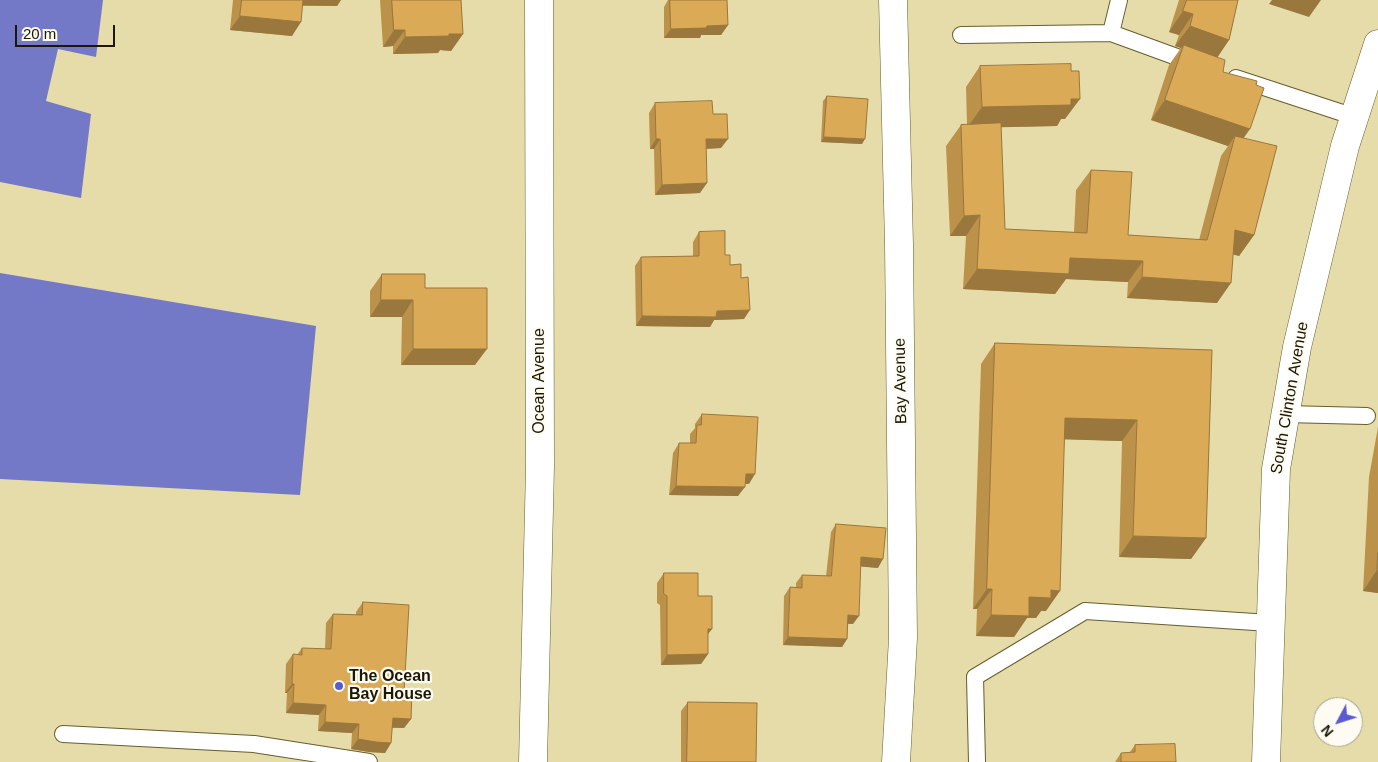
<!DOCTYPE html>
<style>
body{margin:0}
#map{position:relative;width:1378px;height:762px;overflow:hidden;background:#e6dca9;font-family:Arial,sans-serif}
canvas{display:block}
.north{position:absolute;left:1313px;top:697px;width:50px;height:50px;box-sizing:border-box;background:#fefcf2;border:1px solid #a4a193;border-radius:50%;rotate:230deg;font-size:14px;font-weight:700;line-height:20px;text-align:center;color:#1c1805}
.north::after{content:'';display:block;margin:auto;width:18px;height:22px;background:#5a5ad2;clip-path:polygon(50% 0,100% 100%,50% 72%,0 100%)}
.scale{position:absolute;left:15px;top:25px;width:100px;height:22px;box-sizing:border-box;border:2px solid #1c1805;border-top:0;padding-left:6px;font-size:15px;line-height:18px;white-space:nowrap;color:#1c1805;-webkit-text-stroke:4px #fefcf2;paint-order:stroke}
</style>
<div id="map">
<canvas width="1378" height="762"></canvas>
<div class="north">N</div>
<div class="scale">20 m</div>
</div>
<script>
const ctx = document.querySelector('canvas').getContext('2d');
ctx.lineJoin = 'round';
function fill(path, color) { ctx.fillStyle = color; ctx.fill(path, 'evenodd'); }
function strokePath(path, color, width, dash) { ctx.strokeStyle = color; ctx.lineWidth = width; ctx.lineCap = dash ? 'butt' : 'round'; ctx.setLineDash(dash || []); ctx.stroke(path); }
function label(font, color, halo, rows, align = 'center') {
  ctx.font = font + ' Arial,sans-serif'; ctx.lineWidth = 4.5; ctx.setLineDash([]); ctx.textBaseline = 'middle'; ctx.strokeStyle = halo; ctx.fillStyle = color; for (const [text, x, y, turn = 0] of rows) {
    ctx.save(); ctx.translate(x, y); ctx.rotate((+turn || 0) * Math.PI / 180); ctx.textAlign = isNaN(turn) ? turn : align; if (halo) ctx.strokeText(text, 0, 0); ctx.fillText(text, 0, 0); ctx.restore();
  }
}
fill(new Path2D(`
 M 0,0 L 103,0 L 96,57 L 58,49 L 46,101 L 91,114 L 81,198 L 0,182 Z
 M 0,273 L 316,326 L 300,495 L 0,479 Z`), '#7379c6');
const service = new Path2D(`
 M 1111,33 L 1119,0
 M 961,35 L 1111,33 L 1196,64
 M 1236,78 L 1355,117
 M 1285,414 L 1367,416
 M 63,734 L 254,744 L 369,762
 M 977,762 L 975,677 L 1085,611 L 1270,623`);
const minor = new Path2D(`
 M 893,0 L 899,244 L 903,638 L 896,762
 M 533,762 L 540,467 L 539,0
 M 1266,762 L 1276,469 L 1297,347 L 1345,146 L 1378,44`);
strokePath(service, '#665d2d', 18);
strokePath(minor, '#665d2d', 29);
strokePath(service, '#fff', 16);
strokePath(minor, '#fff', 28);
fill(new Path2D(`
 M 233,0 L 341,0 L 337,6 L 303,6 L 292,36 L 230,30 Z
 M 380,0 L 461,0 L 463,34 L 451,51 L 440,50 L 438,53 L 393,54 L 393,46 L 383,47 Z
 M 668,0 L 727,0 L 728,25 L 721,35 L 701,35 L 700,38 L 664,38 L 664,7 Z
 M 1179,0 L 1238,0 L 1229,40 L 1217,57 L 1244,138 L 1254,235 L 1239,256 L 1233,254 L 1217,303 L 1127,298 L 1128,282 L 1066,279 L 1055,294 L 963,289 L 966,236 L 950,236 L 946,146 L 961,125 L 967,125 L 966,87 L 980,66 L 1065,119 L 1061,119 L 1057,126 L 1001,127 L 1005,229 L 1074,232 L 1076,190 L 1091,170 L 1128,235 L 1199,240 L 1221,156 L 1228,146 L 1151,120 L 1169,65 L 1181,48 L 1175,46 L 1179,35 L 1169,32 Z
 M 827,96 L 862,144 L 821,142 L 823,101 Z
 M 655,103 L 713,114 L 721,148 L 706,149 L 700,193 L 655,195 L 654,149 L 650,149 L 649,113 Z
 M 699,232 L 725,255 L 730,265 L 741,278 L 744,319 L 714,320 L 710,327 L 636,326 L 635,266 L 641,257 L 693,256 L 693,242 Z
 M 382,274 L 425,288 L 475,365 L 401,365 L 402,317 L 370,317 L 370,291 Z
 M 995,343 L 1212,350 L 1206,538 L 1191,559 L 1119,557 L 1122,441 L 1065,439 L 1046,611 L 1041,611 L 1036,618 L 1027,618 L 1014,637 L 976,636 L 977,609 L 973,609 L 981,364 Z
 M 702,414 L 749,484 L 745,484 L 738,496 L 669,495 L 673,453 L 679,443 L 690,443 L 690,434 L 695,428 L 695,424 Z
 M 1378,427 L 1378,593 L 1363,591 L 1369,477 Z
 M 836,524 L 878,568 L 860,566 L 853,624 L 848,624 L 847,639 L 842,647 L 783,645 L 784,596 L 790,587 L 796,587 L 796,583 L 802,575 L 826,576 L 831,532 Z
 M 664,573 L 698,596 L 708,635 L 708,654 L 701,664 L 661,665 L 660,605 L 657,603 L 657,583 Z
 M 363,602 L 404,693 L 411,719 L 404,728 L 392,728 L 391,743 L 385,753 L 369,752 L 351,749 L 352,733 L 318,731 L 319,715 L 286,713 L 287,693 L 285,693 L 286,664 L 293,654 L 297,655 L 302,648 L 325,649 L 326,623 L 333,614 L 356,615 L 356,612 Z
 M 688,702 L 756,762 L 681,762 L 681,711 Z
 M 1135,745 L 1176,762 L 1130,752 Z
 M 1121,753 L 1121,762 L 1115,762 Z`), '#bc924b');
fill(new Path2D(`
 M 298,0 L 341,0 L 337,6 L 295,5 Z
 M 1272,0 L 1321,0 L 1309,17 L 1269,4 Z
 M 1183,11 L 1193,14 L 1179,35 L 1169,32 Z
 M 240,16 L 301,22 L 292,36 L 230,30 Z
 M 728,25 L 721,35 L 701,35 L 700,38 L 664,38 L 671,29 L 707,26 Z
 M 1190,26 L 1229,40 L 1215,61 L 1184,45 L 1181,48 L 1175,46 Z
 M 394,30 L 405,30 L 393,46 L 383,47 Z
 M 449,34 L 463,34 L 451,51 L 440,50 L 438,53 L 393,54 L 405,37 Z
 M 1071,99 L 1080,99 L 1065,119 L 1061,119 L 1057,126 L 967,128 L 982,107 Z
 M 1165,100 L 1250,129 L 1236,149 L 1235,136 L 1228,146 L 1151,120 Z
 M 824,137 L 865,139 L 862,144 L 821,142 Z
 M 656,139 L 660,139 L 654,149 L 650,149 Z
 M 706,139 L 728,139 L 721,148 L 699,149 Z
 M 707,183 L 700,193 L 655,195 L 662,185 Z
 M 980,215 L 966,236 L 950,236 L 964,216 Z
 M 1235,230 L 1254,235 L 1239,256 L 1220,251 Z
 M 1070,258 L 1143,261 L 1128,282 L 1066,279 L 1055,294 L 963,289 L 977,269 Z
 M 1142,277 L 1231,283 L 1217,303 L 1127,298 Z
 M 381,300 L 413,300 L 402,317 L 370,317 Z
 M 750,310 L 744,319 L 714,320 L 710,327 L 636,326 L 642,316 L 717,311 Z
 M 413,349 L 487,349 L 475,365 L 401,365 Z
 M 1065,418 L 1137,420 L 1122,441 L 1051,439 Z
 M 746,474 L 755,474 L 749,484 L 739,483 Z
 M 676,486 L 745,487 L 738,496 L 669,495 Z
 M 1133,536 L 1206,538 L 1191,559 L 1119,557 Z
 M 861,557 L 883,559 L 878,568 L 855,566 Z
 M 1377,570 L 1378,571 L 1378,593 L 1363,591 Z
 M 987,589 L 992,589 L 977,609 L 973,609 Z
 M 1051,590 L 1060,591 L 1046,611 L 1041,611 L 1036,618 L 1027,618 L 1014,637 L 976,636 L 991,615 L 1029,597 Z
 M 848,615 L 859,616 L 853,624 L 843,623 Z
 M 708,629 L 712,629 L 705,638 Z
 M 788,637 L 847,639 L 842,647 L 783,645 Z
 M 708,654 L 701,664 L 661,665 L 667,655 Z
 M 292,684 L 294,684 L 287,693 L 285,693 Z
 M 293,703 L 326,705 L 319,715 L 286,713 Z
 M 393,718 L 411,719 L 404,728 L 386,727 Z
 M 325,722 L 359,724 L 352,733 L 318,731 Z
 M 358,739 L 391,743 L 385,753 L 369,752 L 351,749 Z`), '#99773d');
const building = new Path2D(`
 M 242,0 L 303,0 L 301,22 L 240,16 Z
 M 392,0 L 461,0 L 463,34 L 449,34 L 449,36 L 405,37 L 405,30 L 394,30 Z
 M 670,0 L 727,0 L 728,25 L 707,26 L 706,28 L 671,29 Z
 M 1187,0 L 1238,0 L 1229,40 L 1190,26 L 1193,14 L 1183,11 Z
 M 1184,45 L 1225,60 L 1223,72 L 1257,81 L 1256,85 L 1264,88 L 1250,129 L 1165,100 Z
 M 1071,64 L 1071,71 L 1079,71 L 1080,99 L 1071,99 L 1071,105 L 982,107 L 980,66 Z
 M 827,96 L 868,99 L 865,139 L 824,137 Z
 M 712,101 L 713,114 L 727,114 L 728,139 L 706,139 L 707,183 L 662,185 L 660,139 L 656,139 L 655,103 Z
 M 1001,123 L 1005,229 L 1087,233 L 1091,170 L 1132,172 L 1128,235 L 1207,240 L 1235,136 L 1277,146 L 1254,235 L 1235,230 L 1231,283 L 1142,277 L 1143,261 L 1070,258 L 1069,274 L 977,269 L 980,215 L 964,216 L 961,125 Z
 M 725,231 L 725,255 L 730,255 L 730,265 L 741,264 L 741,278 L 748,277 L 750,310 L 717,311 L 716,317 L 642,316 L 641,257 L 699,256 L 699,232 Z
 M 382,274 L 425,274 L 425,288 L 487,288 L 487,349 L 413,349 L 413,300 L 381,300 Z
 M 995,343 L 1212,350 L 1206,538 L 1133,536 L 1137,420 L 1065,418 L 1060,591 L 1051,590 L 1051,598 L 1029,597 L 1029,616 L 991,615 L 992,589 L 987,589 Z
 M 702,414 L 758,417 L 755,474 L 746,474 L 745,487 L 676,486 L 679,443 L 696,443 L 697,425 L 701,425 Z
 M 836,524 L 886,528 L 883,559 L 861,557 L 859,616 L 848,615 L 847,639 L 788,637 L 790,587 L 802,588 L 802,575 L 831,576 Z
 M 1378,553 L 1378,571 L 1377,570 Z
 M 664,573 L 698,573 L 698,596 L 712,596 L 712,629 L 708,629 L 708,654 L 667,655 L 667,596 L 664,594 Z
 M 363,602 L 409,605 L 404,693 L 412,693 L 411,719 L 393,718 L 391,743 L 376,742 L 358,739 L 359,724 L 325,722 L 326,705 L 293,703 L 294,684 L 292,684 L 293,654 L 302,655 L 302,648 L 331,649 L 333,614 L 362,615 Z
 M 688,702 L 757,703 L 756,762 L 687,762 Z
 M 1175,744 L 1176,762 L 1121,762 L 1121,753 L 1135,752 L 1135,745 Z`);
fill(building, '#dbaa57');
strokePath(building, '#99773d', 1);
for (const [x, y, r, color] of [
 [339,686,5,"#5a5ad2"]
]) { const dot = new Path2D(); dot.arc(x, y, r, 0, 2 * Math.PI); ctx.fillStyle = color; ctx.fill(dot); strokePath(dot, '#fefcf2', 2); }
label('16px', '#1c1805', '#fefcf2', [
 ["Ocean Avenue",540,381,-90],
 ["Bay Avenue",901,381,-91],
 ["South Clinton Avenue",1290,398,-80]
]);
label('bold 16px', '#1c1805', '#fefcf2', [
 ["The Ocean",349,677],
 ["Bay House",349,695]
], 'left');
</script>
